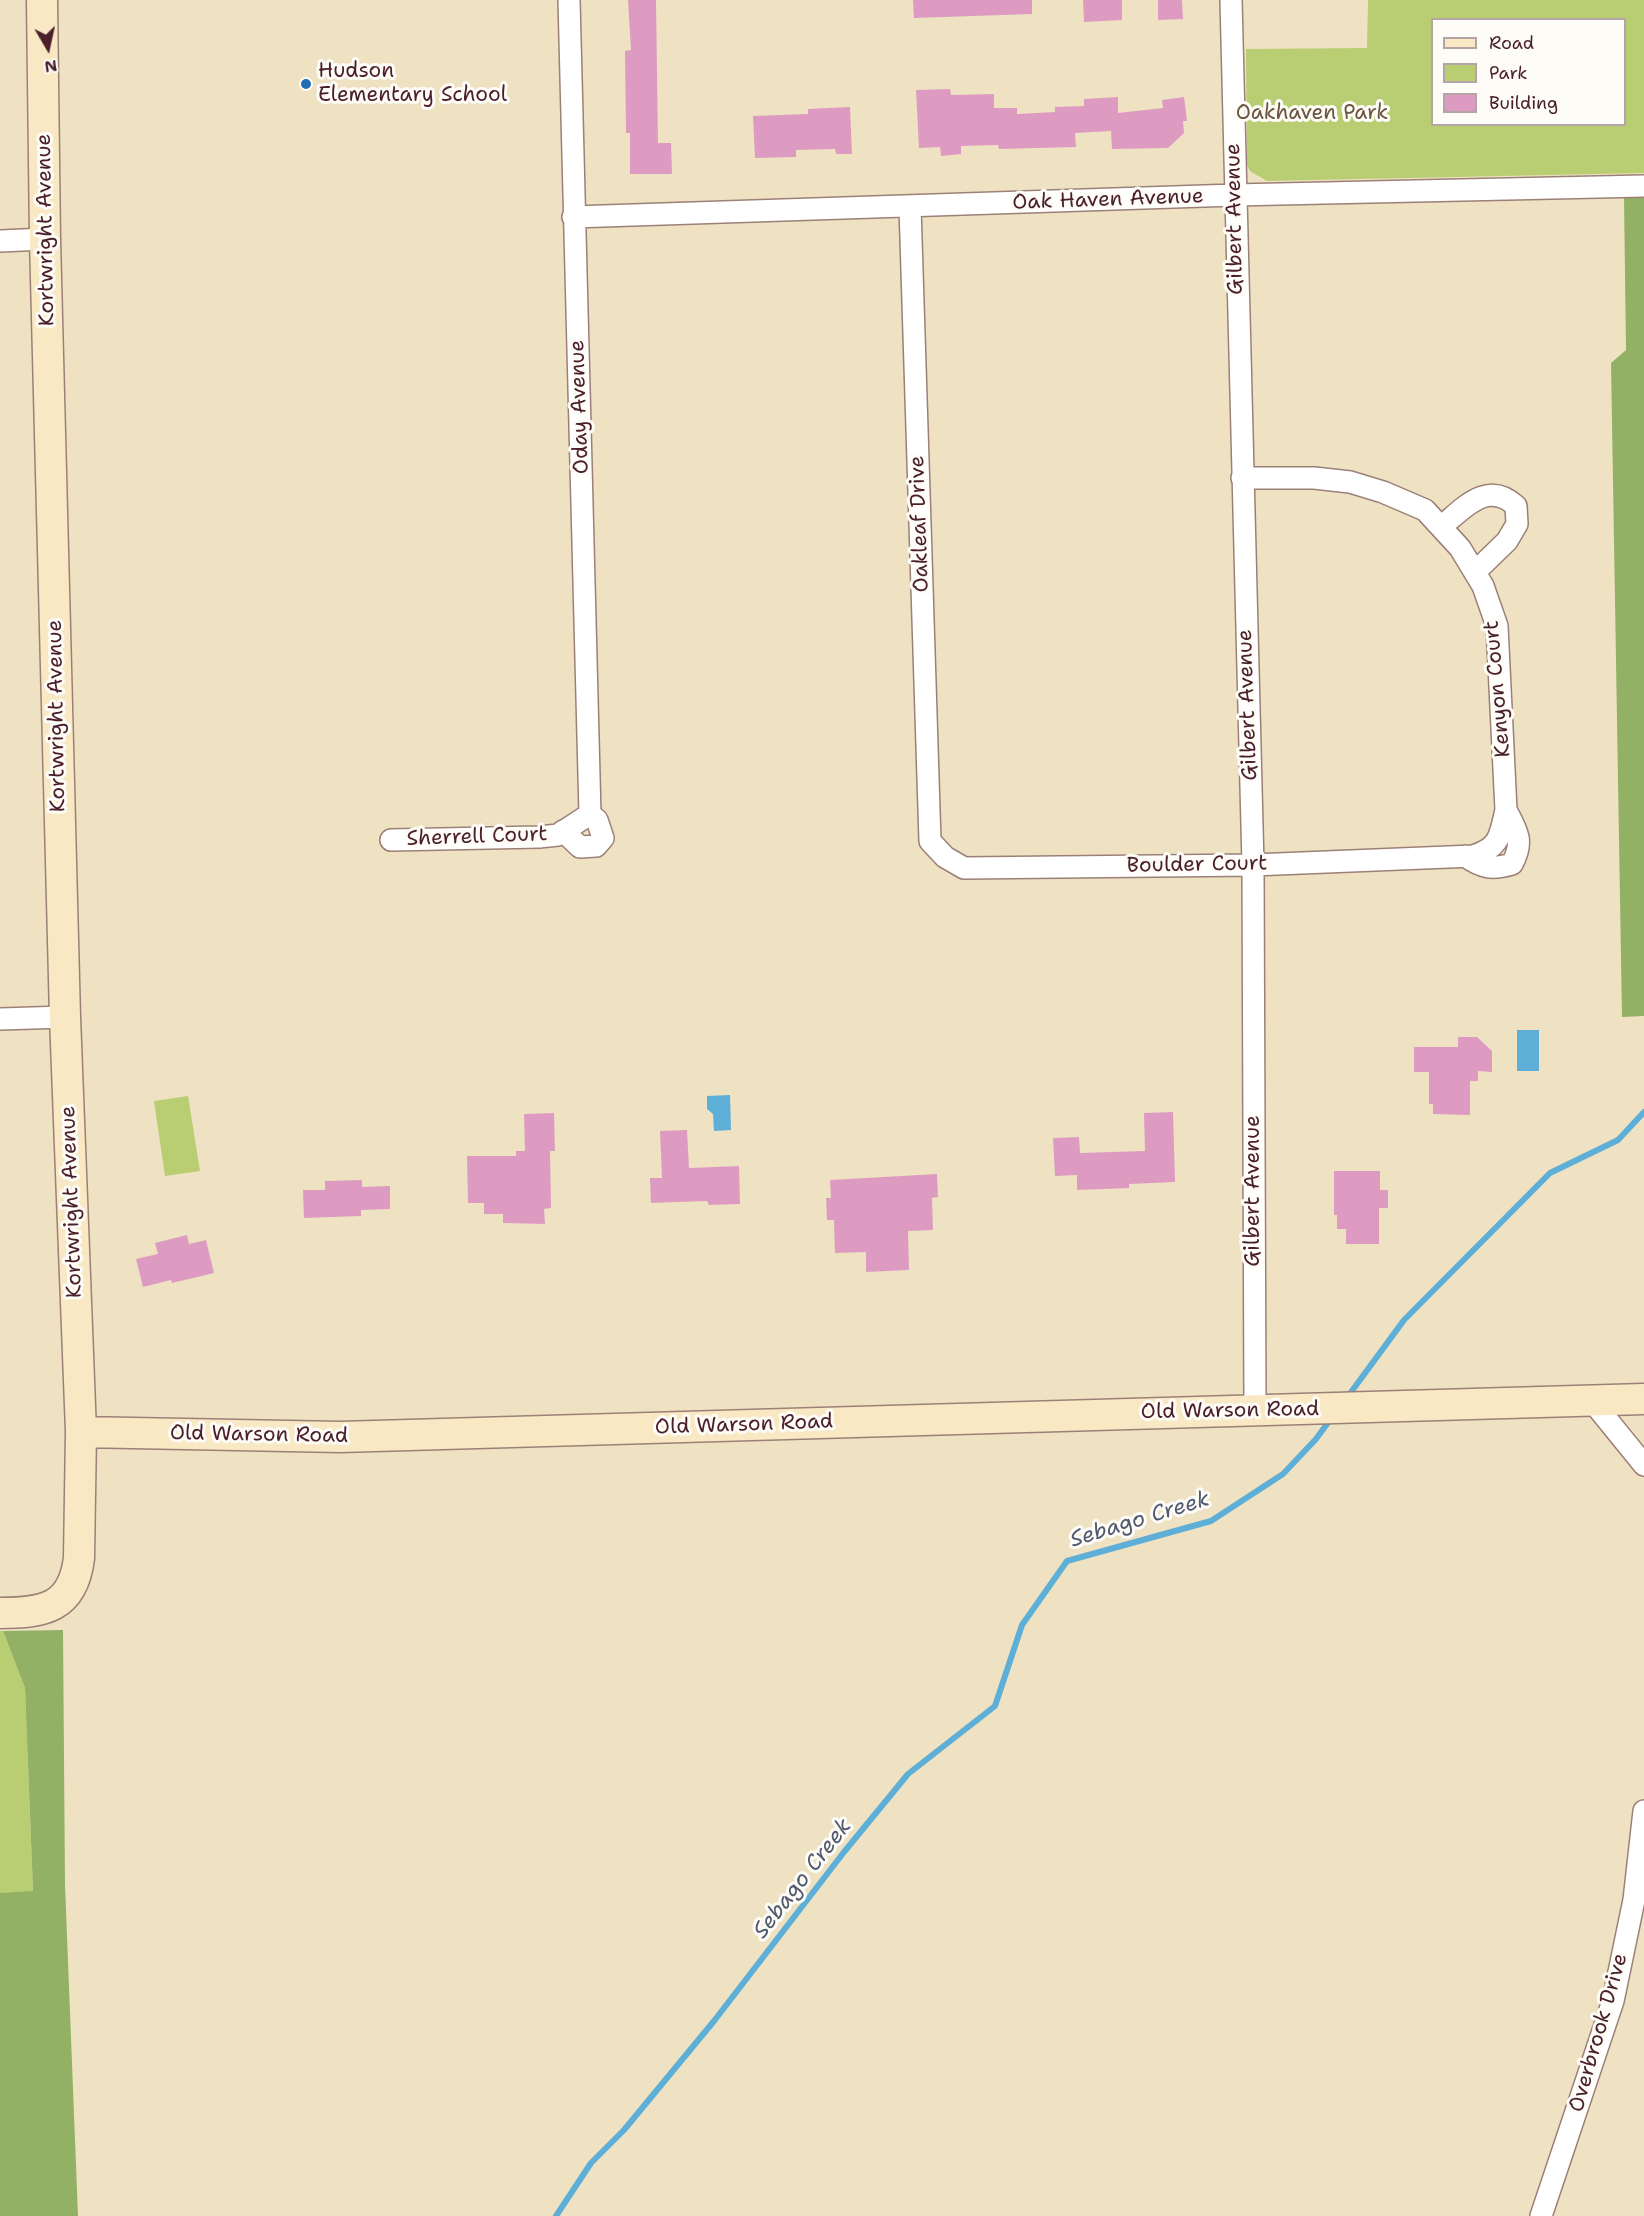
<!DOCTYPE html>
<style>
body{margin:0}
#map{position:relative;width:1644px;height:2216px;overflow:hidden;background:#efe2c3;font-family:"Shantell Sans",sans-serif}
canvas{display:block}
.legend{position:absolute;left:1431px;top:18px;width:195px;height:108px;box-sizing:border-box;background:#fdfcf7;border:2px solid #b5a4a5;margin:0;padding:8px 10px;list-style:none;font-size:18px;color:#4a1f2b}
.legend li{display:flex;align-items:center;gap:12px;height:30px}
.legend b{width:30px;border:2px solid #b5a4a5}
.north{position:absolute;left:18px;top:18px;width:60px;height:60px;-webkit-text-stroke:4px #fdfcf7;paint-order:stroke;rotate:171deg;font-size:16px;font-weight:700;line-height:24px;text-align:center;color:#4a1f2b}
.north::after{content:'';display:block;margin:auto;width:21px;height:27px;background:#4a1f2b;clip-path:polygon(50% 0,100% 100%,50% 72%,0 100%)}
</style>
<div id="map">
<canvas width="1644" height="2216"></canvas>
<ul class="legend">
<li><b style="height:8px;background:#f8e8c3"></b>Road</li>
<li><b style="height:16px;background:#b9ce72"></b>Park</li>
<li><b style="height:16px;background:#dd9bc2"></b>Building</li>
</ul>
<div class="north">N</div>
</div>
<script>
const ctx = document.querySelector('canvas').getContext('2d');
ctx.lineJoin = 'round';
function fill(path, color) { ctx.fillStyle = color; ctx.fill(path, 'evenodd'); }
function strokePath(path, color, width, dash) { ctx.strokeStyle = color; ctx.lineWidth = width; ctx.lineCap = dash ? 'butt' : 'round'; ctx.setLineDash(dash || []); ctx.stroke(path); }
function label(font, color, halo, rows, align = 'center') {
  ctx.font = font + ' "Shantell Sans",sans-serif'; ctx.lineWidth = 6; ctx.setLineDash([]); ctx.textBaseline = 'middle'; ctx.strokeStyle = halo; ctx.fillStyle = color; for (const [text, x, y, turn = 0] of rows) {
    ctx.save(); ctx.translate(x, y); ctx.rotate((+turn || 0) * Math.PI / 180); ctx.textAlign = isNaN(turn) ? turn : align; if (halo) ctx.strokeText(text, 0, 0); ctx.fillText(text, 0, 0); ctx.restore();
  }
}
fill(new Path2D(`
 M 1368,0 L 1644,0 L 1644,173 L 1267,181 L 1250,171 L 1247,165 L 1246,49 L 1367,48 ZM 1432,20 L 1624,20 L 1624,124 L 1432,124 Z
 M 188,1096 L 200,1171 L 165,1176 L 154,1101 Z
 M 0,1631 L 3,1631 L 25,1688 L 33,1892 L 0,1893 Z`), '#b9ce72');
fill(new Path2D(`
 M 1624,197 L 1644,197 L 1644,1016 L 1622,1017 L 1611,363 L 1626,350 Z
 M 63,1630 L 65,1885 L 78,2216 L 0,2216 L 0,1893 L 33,1891 L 25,1688 L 3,1631 Z`), '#92b164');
fill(new Path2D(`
 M 1517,1030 L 1539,1030 L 1539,1071 L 1517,1071 Z
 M 730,1095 L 731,1130 L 714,1131 L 713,1114 L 707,1109 L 707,1096 Z`), '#5eafd8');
strokePath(new Path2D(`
 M 1346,1399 L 1404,1320 L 1550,1173 L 1618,1140 L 1644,1112
 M 556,2216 L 591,2163 L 624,2130 L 714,2021 L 844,1852 L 908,1774 L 995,1706 L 1022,1625 L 1067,1561 L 1211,1521 L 1283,1474 L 1316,1439 L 1332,1417`), '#5eafd8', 6);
fill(new Path2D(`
 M 628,0 L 656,0 L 658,143 L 671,143 L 672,174 L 630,174 L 630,133 L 626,133 L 625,51 L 631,50 Z
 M 913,0 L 1032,0 L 1032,14 L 914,18 Z
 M 1083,0 L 1122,0 L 1122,20 L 1084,22 Z
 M 1158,0 L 1182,0 L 1183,19 L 1158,20 Z
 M 950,89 L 951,95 L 994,94 L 994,108 L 1017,108 L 1017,114 L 1055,112 L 1055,107 L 1084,106 L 1084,99 L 1118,97 L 1118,113 L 1163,108 L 1162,100 L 1184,97 L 1187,121 L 1183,121 L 1184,133 L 1168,148 L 1112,149 L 1111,131 L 1075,133 L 1076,147 L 999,149 L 998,145 L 961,146 L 961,154 L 941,156 L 940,147 L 919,148 L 916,90 Z
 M 850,107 L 852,154 L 836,154 L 835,149 L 796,150 L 796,157 L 755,158 L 753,116 L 808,114 L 808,109 Z
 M 1458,1037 L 1477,1037 L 1492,1051 L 1492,1072 L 1478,1071 L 1478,1081 L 1470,1081 L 1470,1115 L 1433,1114 L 1433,1104 L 1429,1104 L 1429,1072 L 1414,1072 L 1414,1047 L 1458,1047 Z
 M 1173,1112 L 1175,1182 L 1129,1184 L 1129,1188 L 1077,1190 L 1077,1175 L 1055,1176 L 1053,1138 L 1079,1137 L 1080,1153 L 1145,1151 L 1144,1113 Z
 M 554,1113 L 555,1151 L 550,1151 L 551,1208 L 544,1209 L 545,1224 L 503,1223 L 503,1214 L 484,1214 L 484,1203 L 468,1203 L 467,1156 L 516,1156 L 516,1151 L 525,1151 L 524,1114 Z
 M 687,1130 L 689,1168 L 739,1166 L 740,1204 L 709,1205 L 707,1201 L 651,1203 L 650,1178 L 662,1178 L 660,1131 Z
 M 1334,1171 L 1380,1171 L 1380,1190 L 1388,1190 L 1388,1208 L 1379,1208 L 1379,1244 L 1346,1244 L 1346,1229 L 1337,1229 L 1337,1215 L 1334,1215 Z
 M 937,1174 L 938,1197 L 932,1198 L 933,1230 L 908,1231 L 909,1270 L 866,1272 L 866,1252 L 835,1253 L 834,1220 L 827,1220 L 826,1198 L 831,1198 L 830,1180 Z
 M 362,1180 L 362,1187 L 390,1186 L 390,1209 L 361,1210 L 361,1216 L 304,1218 L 303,1190 L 325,1190 L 325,1181 Z
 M 187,1235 L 189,1244 L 206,1240 L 214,1273 L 172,1283 L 171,1280 L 143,1287 L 136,1259 L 158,1254 L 155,1243 Z`), '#dd9bc2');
const street = new Path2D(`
 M 569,0 L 590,814
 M 1231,0 L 1253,865 L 1255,1410
 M 910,207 L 930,841 L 945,857 L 964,868 L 1253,865 L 1473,856 C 1500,848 1500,835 1506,810 L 1497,626 L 1483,586 L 1460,548 L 1425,510 L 1383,492 L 1350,482 L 1314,478 L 1242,478
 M 573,217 L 1234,195 L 1644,186
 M 0,241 L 45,239
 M 1441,527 C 1463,509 1487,479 1516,506 L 1517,524 L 1507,541 L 1475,572
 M 563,831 L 580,847 L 596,846 L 603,838 L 597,820 L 590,814
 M 391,840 L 539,837 L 558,835 L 590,814
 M 1465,856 C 1482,868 1492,870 1512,864 C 1524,842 1518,832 1506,810
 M 0,1019 L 65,1017
 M 1592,1401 L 1644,1465
 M 1541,2216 L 1613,2001 L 1634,1900 L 1644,1811`);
const secondary = new Path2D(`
 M 81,1432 L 340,1437 L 1644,1399
 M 0,1613 C 44,1613 73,1608 79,1558 L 81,1432 L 65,1017 L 45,239 L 42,0`);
strokePath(street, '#9c8077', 24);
strokePath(secondary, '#9c8077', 33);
strokePath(street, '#fff', 21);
strokePath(secondary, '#f8e8c3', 30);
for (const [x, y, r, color] of [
 [306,84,6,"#1f6fb2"]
]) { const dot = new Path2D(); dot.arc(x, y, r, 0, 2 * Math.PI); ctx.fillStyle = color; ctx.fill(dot); strokePath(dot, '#fdfcf7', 2); }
label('21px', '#4a1f2b', '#fdfcf7', [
 ["Hudson",318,72],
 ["Elementary School",318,96]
], 'left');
label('21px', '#6b5440', '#fdfcf7', [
 ["Oakhaven Park",1312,114]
]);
label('21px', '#4a1f2b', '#fdfcf7', [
 ["Oak Haven Avenue",1108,200,-2],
 ["Gilbert Avenue",1235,219,-91],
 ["Kortwright Avenue",46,230,-91],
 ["Oday Avenue",580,407,-92],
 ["Oakleaf Drive",920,524,-92],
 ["Kenyon Court",1498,689,-95],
 ["Gilbert Avenue",1248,705,-92],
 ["Kortwright Avenue",57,716,-91],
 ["Sherrell Court",477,837,-2],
 ["Boulder Court",1197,865,-1],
 ["Gilbert Avenue",1254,1191,-90],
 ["Kortwright Avenue",72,1202,-92],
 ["Old Warson Road",1230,1411,-1],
 ["Old Warson Road",744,1425,-2],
 ["Old Warson Road",259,1435,1],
 ["Overbrook Drive",1599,2033,-74]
]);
label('italic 22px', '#525970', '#fdfcf7', [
 ["Sebago Creek",1140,1520,-17],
 ["Sebago Creek",803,1879,-52]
]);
</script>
